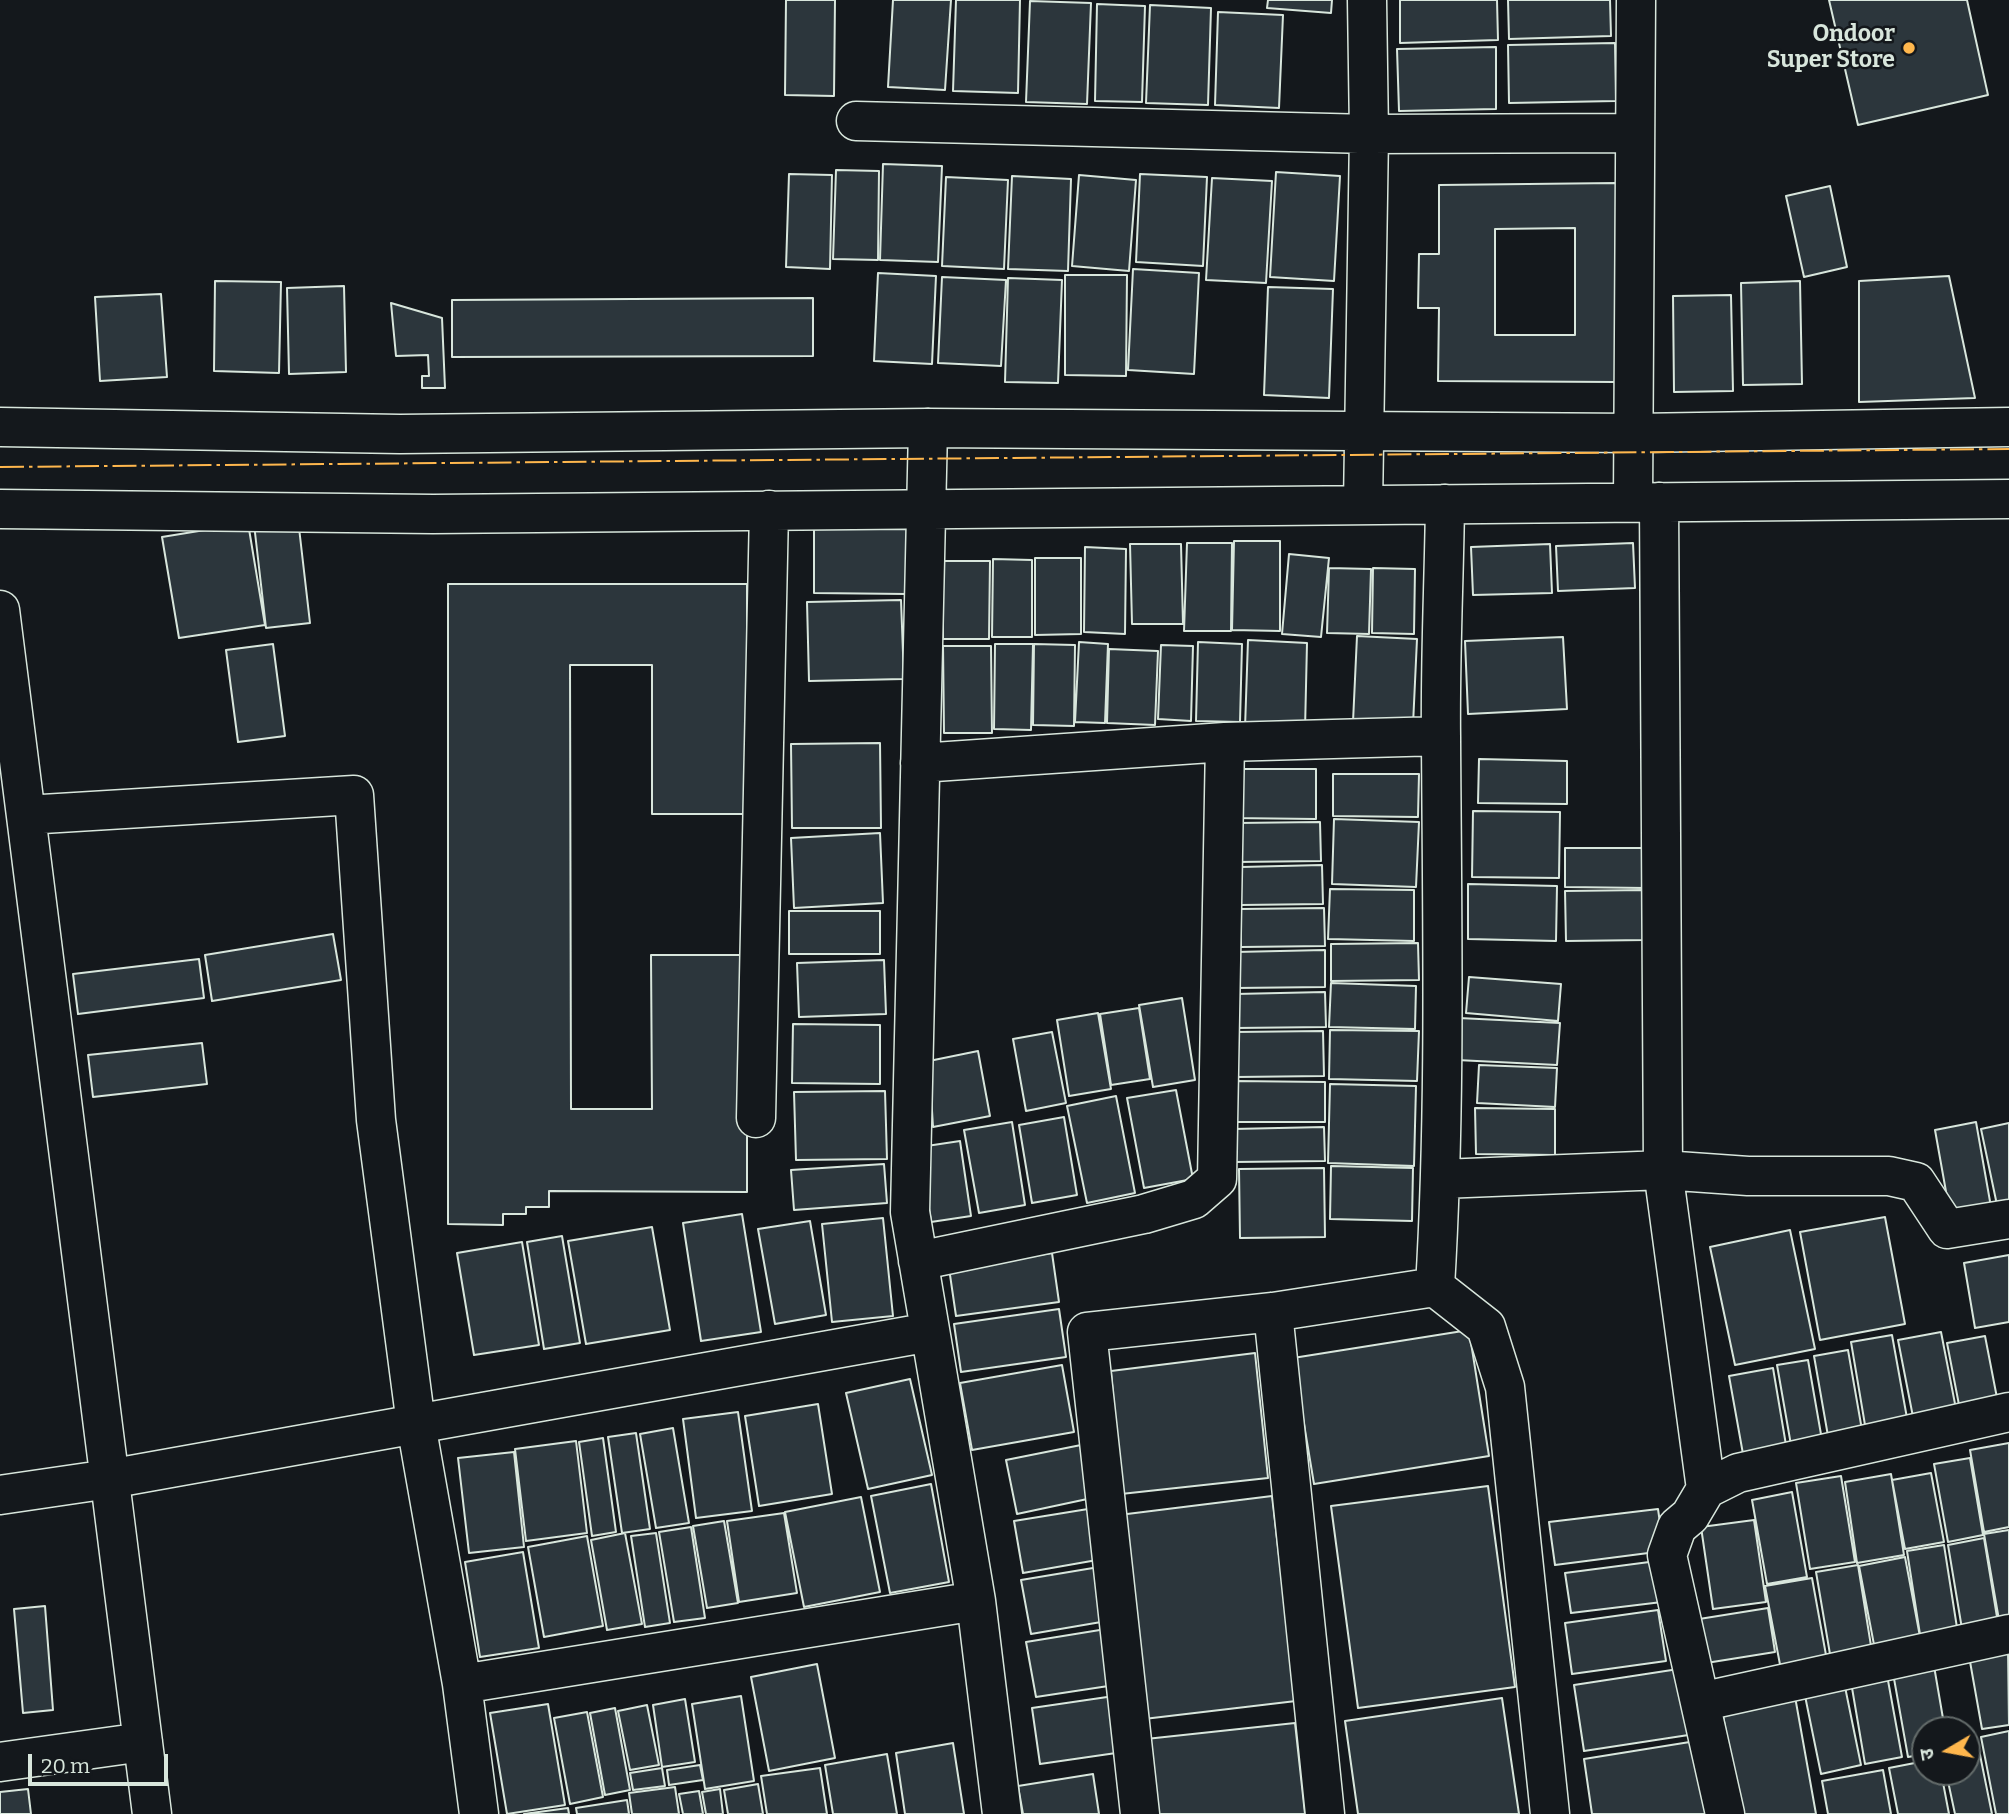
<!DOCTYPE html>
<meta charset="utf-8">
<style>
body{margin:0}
#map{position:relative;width:2009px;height:1814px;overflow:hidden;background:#14181c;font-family:Bitter,"Noto Sans Devanagari",serif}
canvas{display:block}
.north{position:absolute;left:1911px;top:1716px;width:70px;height:70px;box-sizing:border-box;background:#14181c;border:2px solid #626a69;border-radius:50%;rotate:260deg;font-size:19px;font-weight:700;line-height:28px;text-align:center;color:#d8e6dc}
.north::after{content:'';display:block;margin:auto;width:24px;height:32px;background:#ffb74d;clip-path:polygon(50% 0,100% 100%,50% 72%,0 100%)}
.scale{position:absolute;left:28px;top:1754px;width:140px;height:32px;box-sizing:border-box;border:4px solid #d8e6dc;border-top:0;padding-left:9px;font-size:21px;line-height:24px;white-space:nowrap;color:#d8e6dc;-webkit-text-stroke:5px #14181c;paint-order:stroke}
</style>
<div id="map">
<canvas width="2009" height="1814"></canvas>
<div class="north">उ</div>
<div class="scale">20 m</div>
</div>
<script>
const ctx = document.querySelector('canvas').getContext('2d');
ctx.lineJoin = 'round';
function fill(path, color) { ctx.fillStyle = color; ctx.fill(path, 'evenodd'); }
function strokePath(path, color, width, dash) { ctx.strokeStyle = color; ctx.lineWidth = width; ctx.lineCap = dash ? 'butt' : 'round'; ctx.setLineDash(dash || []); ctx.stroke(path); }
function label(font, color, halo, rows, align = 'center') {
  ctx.font = font + ' Bitter,serif'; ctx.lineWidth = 5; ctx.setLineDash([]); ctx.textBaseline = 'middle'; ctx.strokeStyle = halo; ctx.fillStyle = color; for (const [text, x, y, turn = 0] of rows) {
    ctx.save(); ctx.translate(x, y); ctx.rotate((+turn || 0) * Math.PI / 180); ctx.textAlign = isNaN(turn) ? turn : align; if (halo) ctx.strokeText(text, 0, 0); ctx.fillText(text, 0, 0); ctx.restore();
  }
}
const building = new Path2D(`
 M 786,0 L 835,0 L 834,96 L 785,95 Z
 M 893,0 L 951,0 L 945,90 L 888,87 Z
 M 956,0 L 1020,0 L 1018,93 L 953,91 Z
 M 1268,0 L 1332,0 L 1331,13 L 1267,8 Z
 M 1400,0 L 1497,0 L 1498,40 L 1400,43 Z
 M 1508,0 L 1610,0 L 1611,36 L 1509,39 Z
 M 1829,0 L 1967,0 L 1988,95 L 1858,125 Z
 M 1030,1 L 1091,3 L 1087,104 L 1026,102 Z
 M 1097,4 L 1145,6 L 1142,102 L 1095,101 Z
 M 1150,5 L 1211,8 L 1208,105 L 1146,103 Z
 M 1218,12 L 1283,15 L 1279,108 L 1215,105 Z
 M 1615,43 L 1616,101 L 1509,103 L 1508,45 Z
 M 1496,47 L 1496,109 L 1399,111 L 1397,49 Z
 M 883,164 L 942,166 L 938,262 L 880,260 Z
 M 836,170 L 879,171 L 878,260 L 833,259 Z
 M 1276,172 L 1340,176 L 1334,281 L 1270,277 Z
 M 789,174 L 832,175 L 830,269 L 786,267 Z
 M 1140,174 L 1207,177 L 1203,266 L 1136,262 Z
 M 1079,175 L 1136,180 L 1129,271 L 1072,266 Z
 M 1012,176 L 1071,179 L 1068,271 L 1008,269 Z
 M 946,177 L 1008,180 L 1004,269 L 942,266 Z
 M 1212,178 L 1272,181 L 1266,283 L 1206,280 Z
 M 1616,183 L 1615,382 L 1438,381 L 1439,308 L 1418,308 L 1419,254 L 1439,254 L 1439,185 ZM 1575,228 L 1575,335 L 1495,335 L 1495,229 Z
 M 1830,186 L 1847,267 L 1804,277 L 1786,196 Z
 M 1133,269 L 1199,273 L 1194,374 L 1128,370 Z
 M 878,273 L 936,276 L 932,364 L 874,361 Z
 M 1065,275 L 1127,275 L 1126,376 L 1065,375 Z
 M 1949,276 L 1975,398 L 1859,402 L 1859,281 Z
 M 942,277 L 1006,280 L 1001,366 L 938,363 Z
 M 1008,278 L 1062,280 L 1058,383 L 1005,382 Z
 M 215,281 L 281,282 L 279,373 L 214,371 Z
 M 1800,281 L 1802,384 L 1743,385 L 1741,283 Z
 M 344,286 L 346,372 L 289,374 L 287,288 Z
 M 1268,287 L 1333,289 L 1329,398 L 1264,395 Z
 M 161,294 L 167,377 L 100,381 L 95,297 Z
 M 1731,295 L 1733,391 L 1674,392 L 1673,296 Z
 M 813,298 L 813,356 L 452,357 L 452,300 Z
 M 391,303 L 442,318 L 445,388 L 422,388 L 422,376 L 429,376 L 428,355 L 396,356 Z
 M 298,519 L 310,623 L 266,628 L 254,524 Z
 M 248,523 L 265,625 L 179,638 L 162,537 Z
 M 814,526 L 907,527 L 906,594 L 814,593 Z
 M 1234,541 L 1280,541 L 1280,631 L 1232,630 Z
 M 1187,543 L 1232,543 L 1231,631 L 1184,631 Z
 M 1633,543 L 1635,588 L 1558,591 L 1556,546 Z
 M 1130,544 L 1181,544 L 1183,624 L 1132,624 Z
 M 1550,544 L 1552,593 L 1473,595 L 1471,547 Z
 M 1085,547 L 1126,549 L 1125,634 L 1084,632 Z
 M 1289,554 L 1329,558 L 1321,637 L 1282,634 Z
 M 1035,558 L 1081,558 L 1081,634 L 1035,635 Z
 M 993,559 L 1032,560 L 1032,637 L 992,637 Z
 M 943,561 L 990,561 L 989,639 L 943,639 Z
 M 1329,568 L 1371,569 L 1369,634 L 1327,633 Z
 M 1373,568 L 1415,569 L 1414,634 L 1372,633 Z
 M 448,584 L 747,584 L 747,814 L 652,814 L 652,665 L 570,665 L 571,1109 L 652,1109 L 651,955 L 747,955 L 747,1192 L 549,1191 L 549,1207 L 526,1207 L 526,1214 L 503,1214 L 503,1225 L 448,1224 Z
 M 901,600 L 904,679 L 809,681 L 807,602 Z
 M 1357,636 L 1417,639 L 1413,725 L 1353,722 Z
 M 1563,637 L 1567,709 L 1468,714 L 1465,641 Z
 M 1248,640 L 1307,643 L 1305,730 L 1245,728 Z
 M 1079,642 L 1108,644 L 1105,723 L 1075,722 Z
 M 1198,642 L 1242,644 L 1240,722 L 1196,721 Z
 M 273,644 L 285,736 L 238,742 L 226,650 Z
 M 995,644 L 1033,644 L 1031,730 L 994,729 Z
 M 1034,644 L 1075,645 L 1074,726 L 1033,725 Z
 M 1161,645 L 1193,646 L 1191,721 L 1158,719 Z
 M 943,646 L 991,646 L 992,733 L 944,733 Z
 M 1109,649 L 1158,651 L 1155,725 L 1107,723 Z
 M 880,743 L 881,828 L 792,828 L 791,744 Z
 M 1479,759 L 1567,761 L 1567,804 L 1478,803 Z
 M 1231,769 L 1316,769 L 1316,819 L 1231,818 Z
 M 1333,774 L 1419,774 L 1418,817 L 1333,816 Z
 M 1473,811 L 1560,812 L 1559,878 L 1472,877 Z
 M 1334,819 L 1419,822 L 1416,887 L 1332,884 Z
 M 1320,822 L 1321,861 L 1237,862 L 1236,823 Z
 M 880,833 L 883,903 L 794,908 L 791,838 Z
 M 1565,848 L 1645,848 L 1645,888 L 1565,887 Z
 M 1322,865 L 1323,904 L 1241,905 L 1241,867 Z
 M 1468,884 L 1557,886 L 1556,941 L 1468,939 Z
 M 1330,889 L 1414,890 L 1414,941 L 1328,939 Z
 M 1645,890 L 1646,940 L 1566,941 L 1565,891 Z
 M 1324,908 L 1325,946 L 1241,947 L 1240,909 Z
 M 789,911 L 880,911 L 880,954 L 789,954 Z
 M 333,934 L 341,980 L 212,1001 L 205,955 Z
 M 1418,943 L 1419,980 L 1331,981 L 1331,944 Z
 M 1325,950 L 1325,987 L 1236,988 L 1235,952 Z
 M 199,959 L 204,998 L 78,1014 L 73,974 Z
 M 884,960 L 886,1014 L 799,1017 L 797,963 Z
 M 1469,977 L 1561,984 L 1558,1021 L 1466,1013 Z
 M 1331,983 L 1416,986 L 1415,1029 L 1329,1027 Z
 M 1325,992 L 1326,1027 L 1236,1028 L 1235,994 Z
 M 1182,998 L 1195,1080 L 1153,1087 L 1139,1005 Z
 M 1139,1008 L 1150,1079 L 1111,1085 L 1100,1014 Z
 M 1098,1013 L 1111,1089 L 1069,1096 L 1057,1020 Z
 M 1459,1018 L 1560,1023 L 1557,1065 L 1457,1060 Z
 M 793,1024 L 880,1025 L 880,1084 L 792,1083 Z
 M 1330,1030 L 1419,1031 L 1417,1081 L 1329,1079 Z
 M 1323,1031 L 1324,1076 L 1236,1077 L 1235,1032 Z
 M 1052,1032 L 1066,1103 L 1026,1111 L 1013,1039 Z
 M 202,1043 L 207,1084 L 93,1097 L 88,1055 Z
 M 978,1051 L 990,1116 L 933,1127 L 929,1061 Z
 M 1479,1065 L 1557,1068 L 1555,1107 L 1477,1103 Z
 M 1235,1081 L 1325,1082 L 1325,1122 L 1235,1122 Z
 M 1330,1084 L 1416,1086 L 1414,1166 L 1328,1163 Z
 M 1176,1090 L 1193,1179 L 1144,1188 L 1127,1098 Z
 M 885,1091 L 887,1159 L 796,1160 L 794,1092 Z
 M 1116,1096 L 1135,1193 L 1087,1203 L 1067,1106 Z
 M 1475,1108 L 1555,1109 L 1555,1155 L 1476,1154 Z
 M 1064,1117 L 1077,1195 L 1032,1203 L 1019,1125 Z
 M 1012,1122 L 1025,1205 L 979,1213 L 964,1130 Z
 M 1976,1122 L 1991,1207 L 1950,1214 L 1935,1130 Z
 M 2009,1123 L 2009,1202 L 1997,1205 L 1981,1129 Z
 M 1324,1127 L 1325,1161 L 1234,1162 L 1233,1129 Z
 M 960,1141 L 971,1216 L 931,1222 L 920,1147 Z
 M 884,1164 L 887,1203 L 794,1210 L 791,1170 Z
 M 1331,1166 L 1413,1168 L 1412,1221 L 1330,1219 Z
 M 1324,1168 L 1325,1237 L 1240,1238 L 1239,1169 Z
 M 742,1214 L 761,1332 L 701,1341 L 683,1223 Z
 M 1885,1217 L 1905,1324 L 1820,1340 L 1800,1232 Z
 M 883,1218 L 893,1316 L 832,1322 L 822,1224 Z
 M 810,1221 L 826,1315 L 775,1324 L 758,1229 Z
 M 652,1227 L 670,1330 L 586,1344 L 568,1241 Z
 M 1790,1230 L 1815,1349 L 1735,1365 L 1710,1247 Z
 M 562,1236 L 580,1343 L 544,1349 L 527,1242 Z
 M 522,1242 L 539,1345 L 474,1355 L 457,1253 Z
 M 1052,1253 L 1059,1302 L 956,1316 L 949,1268 Z
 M 2009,1255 L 2009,1322 L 1975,1328 L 1964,1263 Z
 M 1059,1309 L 1066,1357 L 961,1372 L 954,1324 Z
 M 1469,1330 L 1489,1456 L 1314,1484 L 1293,1358 Z
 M 1941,1332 L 1957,1414 L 1914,1422 L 1898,1340 Z
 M 1892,1335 L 1907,1418 L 1865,1425 L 1851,1342 Z
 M 1985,1336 L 1998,1403 L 1960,1410 L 1947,1343 Z
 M 1848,1350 L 1862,1430 L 1828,1436 L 1814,1356 Z
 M 1255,1353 L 1268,1478 L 1121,1494 L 1111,1371 Z
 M 1808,1360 L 1822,1440 L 1791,1445 L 1777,1365 Z
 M 1062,1365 L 1074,1432 L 972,1450 L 960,1383 Z
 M 1773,1368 L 1786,1445 L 1743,1454 L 1729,1376 Z
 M 910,1379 L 932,1475 L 868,1489 L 846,1393 Z
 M 818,1404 L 832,1494 L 759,1506 L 745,1416 Z
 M 738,1412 L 752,1511 L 696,1518 L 683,1419 Z
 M 673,1428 L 689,1523 L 656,1528 L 640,1434 Z
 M 636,1433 L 650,1529 L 622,1533 L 608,1437 Z
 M 603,1438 L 616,1532 L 592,1536 L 579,1442 Z
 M 576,1441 L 587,1533 L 526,1541 L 515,1449 Z
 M 2009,1443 L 2009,1527 L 1984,1532 L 1970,1450 Z
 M 1081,1445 L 1092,1498 L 1017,1514 L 1006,1460 Z
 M 514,1452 L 524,1547 L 469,1553 L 458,1458 Z
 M 1970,1458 L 1983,1535 L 1948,1542 L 1934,1464 Z
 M 1931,1473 L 1944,1542 L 1905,1549 L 1892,1480 Z
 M 1891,1474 L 1904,1555 L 1857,1563 L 1845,1482 Z
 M 1841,1476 L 1855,1562 L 1810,1569 L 1796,1483 Z
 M 931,1484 L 949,1582 L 890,1593 L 871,1496 Z
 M 1488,1486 L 1515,1687 L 1358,1708 L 1331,1506 Z
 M 1792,1492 L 1807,1577 L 1767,1584 L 1752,1500 Z
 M 1272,1496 L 1296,1701 L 1144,1719 L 1119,1515 Z
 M 861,1497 L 880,1592 L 804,1607 L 785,1512 Z
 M 1088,1509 L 1097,1560 L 1023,1573 L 1014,1521 Z
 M 1658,1509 L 1664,1551 L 1555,1565 L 1549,1522 Z
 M 784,1513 L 797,1593 L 739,1602 L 727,1521 Z
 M 1754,1520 L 1766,1602 L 1713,1609 L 1701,1527 Z
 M 724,1521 L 738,1603 L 707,1608 L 693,1526 Z
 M 691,1527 L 705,1618 L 674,1622 L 659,1532 Z
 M 2009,1530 L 2009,1619 L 1999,1620 L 1984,1534 Z
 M 625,1533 L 642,1624 L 607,1630 L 591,1540 Z
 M 656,1533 L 670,1623 L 645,1627 L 631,1536 Z
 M 587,1536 L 603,1626 L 544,1637 L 528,1547 Z
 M 1984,1538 L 1998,1623 L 1962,1629 L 1948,1545 Z
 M 1944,1545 L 1958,1634 L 1921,1641 L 1907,1551 Z
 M 523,1552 L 539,1648 L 480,1657 L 465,1562 Z
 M 1905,1557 L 1921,1642 L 1875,1650 L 1859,1566 Z
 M 1657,1561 L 1662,1602 L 1571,1613 L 1565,1573 Z
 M 1858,1565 L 1872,1652 L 1831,1660 L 1816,1572 Z
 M 1099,1567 L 1107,1621 L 1031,1634 L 1021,1580 Z
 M 1812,1578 L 1828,1666 L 1782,1675 L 1765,1586 Z
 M 45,1606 L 53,1710 L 23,1713 L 14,1609 Z
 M 1768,1608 L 1775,1652 L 1700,1664 L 1693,1620 Z
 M 1658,1610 L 1666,1661 L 1572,1674 L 1565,1623 Z
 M 1106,1629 L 1115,1685 L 1036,1697 L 1026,1642 Z
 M 2008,1649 L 2009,1725 L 1982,1729 L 1969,1656 Z
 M 817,1664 L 835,1758 L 769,1771 L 751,1677 Z
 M 1934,1666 L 1945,1730 L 1925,1730 L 1925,1754 L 1908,1757 L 1893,1673 Z
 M 1685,1668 L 1695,1734 L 1584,1751 L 1574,1685 Z
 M 1887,1675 L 1902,1757 L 1865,1764 L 1851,1682 Z
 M 1844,1682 L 1861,1765 L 1821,1774 L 1804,1691 Z
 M 1794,1691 L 1816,1814 L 1740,1814 L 1721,1704 Z
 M 741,1696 L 754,1781 L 705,1789 L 692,1704 Z
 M 1114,1696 L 1123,1752 L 1040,1764 L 1032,1708 Z
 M 1502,1698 L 1519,1814 L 1358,1814 L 1345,1721 Z
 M 685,1699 L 695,1762 L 662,1767 L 653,1705 Z
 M 548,1704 L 565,1805 L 507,1814 L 490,1713 Z
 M 647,1705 L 659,1765 L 630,1770 L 618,1711 Z
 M 615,1708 L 630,1790 L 605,1795 L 590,1713 Z
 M 587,1712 L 603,1797 L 570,1804 L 554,1718 Z
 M 1295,1723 L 1305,1814 L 1154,1814 L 1146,1739 Z
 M 2009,1731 L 2009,1814 L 1996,1814 L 1981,1737 Z
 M 1696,1741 L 1709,1814 L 1592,1814 L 1584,1759 Z
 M 953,1743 L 964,1814 L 905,1814 L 896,1753 Z
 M 1979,1750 L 1992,1814 L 1955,1814 L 1946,1772 L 1967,1772 L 1967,1753 Z
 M 887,1754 L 897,1814 L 833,1814 L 825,1765 Z
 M 1925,1761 L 1925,1772 L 1941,1772 L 1949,1814 L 1898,1814 L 1889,1768 Z
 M 700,1765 L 703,1780 L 669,1785 L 667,1770 Z
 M 662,1768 L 665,1786 L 633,1790 L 630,1773 Z
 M 820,1768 L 827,1814 L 767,1814 L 761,1776 Z
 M 1883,1770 L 1891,1814 L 1828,1814 L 1822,1781 Z
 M 1093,1774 L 1099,1814 L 1023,1814 L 1018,1786 Z
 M 758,1784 L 763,1814 L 728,1814 L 724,1790 Z
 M 675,1787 L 679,1814 L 632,1814 L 629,1793 Z
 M 28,1789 L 31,1814 L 0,1814 L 0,1792 Z
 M 720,1789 L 723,1814 L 706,1814 L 702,1792 Z
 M 699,1791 L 703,1814 L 683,1814 L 679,1794 Z
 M 627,1800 L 629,1814 L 577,1814 L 576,1808 Z
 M 568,1808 L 569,1814 L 524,1814 Z`);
fill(building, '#2c363c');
strokePath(building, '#d8e6dc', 2);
const minor = new Path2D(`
 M 856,121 L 1369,134 L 1634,133
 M 0,427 L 400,434 L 928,428 L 1636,433 L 2009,427
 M 1633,502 L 1636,0
 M 1659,502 L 1663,1170 L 1706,1489
 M 1363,505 L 1369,134 L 1367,0
 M 0,509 L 433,514 L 2009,499
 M 0,610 L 152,1814
 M 920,763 L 1225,742 L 1441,736
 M 26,815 L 354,795 L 376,1120 L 416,1424 L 462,1684
 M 756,1118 L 769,510
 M 1442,1179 L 1663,1170 L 1748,1176 L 1889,1176 L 1916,1182 L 1947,1229 L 2009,1219
 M 918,1261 L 1144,1214 L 1194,1199 L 1217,1179 L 1225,742
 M 1435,1287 L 1486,1327 L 1505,1387 L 1550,1814
 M 1273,1312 L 1325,1814
 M 0,1495 L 109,1479 L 930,1332
 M 976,1601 L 1002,1814
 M 1700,1702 L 2009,1634
 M 0,1762 L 143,1742
 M 479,1814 L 462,1684 L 976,1601 L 910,1212 L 928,428
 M 1140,1814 L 1087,1332 L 1273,1312 L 1435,1287 C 1446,1104 1442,920 1441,737 C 1440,659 1444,581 1445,504
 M 1725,1814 L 1667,1555 L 1677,1527 L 1690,1516 L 1706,1489 L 1738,1473 L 2009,1412`);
strokePath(minor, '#d8e6dc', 41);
strokePath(minor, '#14181c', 38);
strokePath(new Path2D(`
 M 0,467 L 2009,449`), '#ffb74d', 2, [24, 5, 3.5, 5]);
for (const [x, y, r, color] of [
 [1909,48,7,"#ffb74d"]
]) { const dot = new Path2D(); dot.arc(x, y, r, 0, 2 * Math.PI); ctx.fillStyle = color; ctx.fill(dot); strokePath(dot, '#14181c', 2.5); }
label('bold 23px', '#d8e6dc', '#14181c', [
 ["Ondoor",1895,35],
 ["Super Store",1895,61]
], 'right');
</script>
